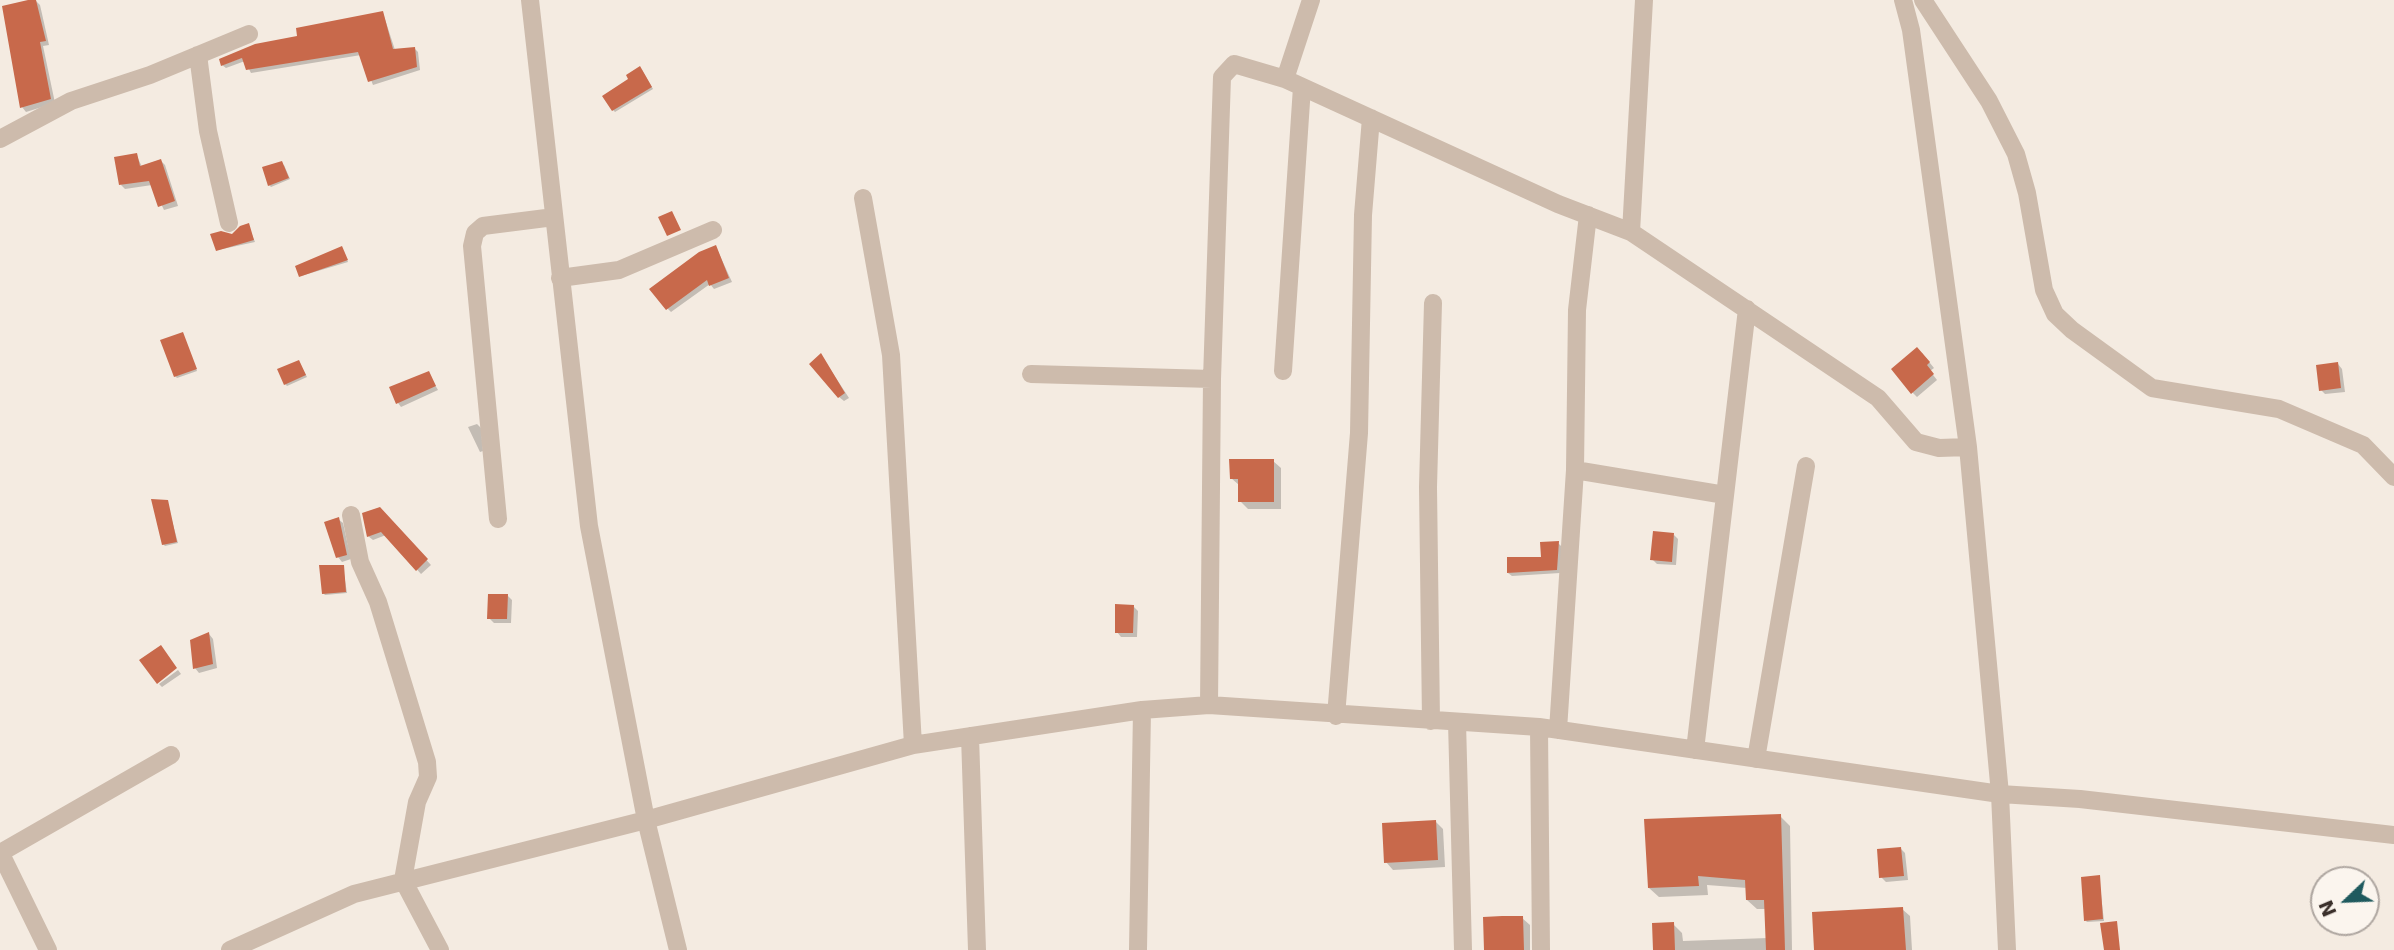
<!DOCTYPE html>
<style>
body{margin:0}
#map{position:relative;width:2394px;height:950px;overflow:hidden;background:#f4ebe1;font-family:"DejaVu Sans",sans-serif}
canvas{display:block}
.north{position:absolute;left:2310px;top:866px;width:70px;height:70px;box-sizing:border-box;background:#fbf5ee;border:2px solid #aea6a0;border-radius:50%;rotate:247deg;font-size:19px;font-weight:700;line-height:28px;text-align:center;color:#3b302b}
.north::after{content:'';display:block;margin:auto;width:24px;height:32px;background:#1f5a5e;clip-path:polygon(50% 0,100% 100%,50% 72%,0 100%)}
</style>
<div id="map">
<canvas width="2394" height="950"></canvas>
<div class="north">N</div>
</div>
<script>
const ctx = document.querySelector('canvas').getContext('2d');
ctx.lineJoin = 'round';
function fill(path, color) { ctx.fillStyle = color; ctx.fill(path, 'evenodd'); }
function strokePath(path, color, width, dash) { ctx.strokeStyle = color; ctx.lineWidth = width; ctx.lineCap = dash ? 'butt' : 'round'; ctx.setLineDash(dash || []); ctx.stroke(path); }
fill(new Path2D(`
 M 35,0 L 40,5 L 49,45 L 43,46 L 55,103 L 26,112 L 22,107 Z
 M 383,13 L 395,50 L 414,48 L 418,52 L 420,70 L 373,85 L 361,55 L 251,73 L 245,61 L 226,68 L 222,65 L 299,37 Z
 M 642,70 L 653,89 L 615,112 L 613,110 Z
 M 136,154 L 142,167 L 161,161 L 165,165 L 178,206 L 164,210 L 152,185 L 125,189 L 121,185 Z
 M 284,165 L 290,179 L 271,187 L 269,185 Z
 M 248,225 L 255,242 L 218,250 L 233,236 Z
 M 716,247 L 732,282 L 714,289 L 710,284 L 671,312 L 667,308 Z
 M 343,250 L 348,262 L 301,276 Z
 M 183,334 L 197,371 L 177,378 L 175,376 Z
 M 1922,353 L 1934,368 L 1930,371 L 1937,380 L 1917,397 L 1912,392 Z
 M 821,355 L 849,398 L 844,401 L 839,397 Z
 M 299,362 L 307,377 L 287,386 L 285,384 Z
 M 2338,364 L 2342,369 L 2345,392 L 2325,394 L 2321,390 Z
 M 428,373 L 438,390 L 401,407 L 398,403 Z
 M 477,424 L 481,428 L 483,451 L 480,452 L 468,427 Z
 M 1273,461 L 1281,468 L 1281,509 L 1248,509 L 1240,501 L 1239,485 L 1231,478 Z
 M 167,502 L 178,543 L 165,546 L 163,544 Z
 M 380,509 L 431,565 L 421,574 L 386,535 L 373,540 L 368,536 Z
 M 338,519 L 343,523 L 351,559 L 342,562 L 338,557 Z
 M 1674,535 L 1678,539 L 1676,565 L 1657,564 L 1652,559 Z
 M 1558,543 L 1562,547 L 1560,573 L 1512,576 L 1508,573 L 1543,559 Z
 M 343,567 L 347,593 L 325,595 L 323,593 Z
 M 507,595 L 512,600 L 511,623 L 494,623 L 489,618 Z
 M 1133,606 L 1138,611 L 1137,637 L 1121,637 L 1117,632 Z
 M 209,634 L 213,639 L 217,668 L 199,673 L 195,668 Z
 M 178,670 L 181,674 L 162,687 L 159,684 Z
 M 1780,816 L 1790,826 L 1792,950 L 1655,950 L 1673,924 L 1682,933 L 1683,941 L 1768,938 L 1766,909 L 1757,909 L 1747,900 L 1747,888 L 1707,885 L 1708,895 L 1659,897 L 1649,888 Z
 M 1436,822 L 1443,829 L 1445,867 L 1393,870 L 1386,862 Z
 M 1901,849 L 1905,853 L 1908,880 L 1886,882 L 1881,877 Z
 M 2099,877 L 2104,921 L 2087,922 L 2086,921 Z
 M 1902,909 L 1910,916 L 1912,950 L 1816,950 Z
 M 1522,918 L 1530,925 L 1530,950 L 1486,950 Z`), '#0003');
fill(new Path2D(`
 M 28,0 L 36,0 L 46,41 L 40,42 L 51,99 L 20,108 L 2,6 Z
 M 383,11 L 393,49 L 415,47 L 417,67 L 368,82 L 358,52 L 246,70 L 242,58 L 221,66 L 219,59 L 255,44 L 297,36 L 296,28 Z
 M 640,66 L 652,87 L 612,111 L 602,96 L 628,79 L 626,75 Z
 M 137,153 L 140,166 L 161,159 L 175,201 L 158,207 L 149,181 L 119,185 L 114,157 Z
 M 282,161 L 289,178 L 268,186 L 262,167 Z
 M 672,211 L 681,230 L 667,236 L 658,217 Z
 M 249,223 L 254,240 L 216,251 L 210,234 L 221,231 L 232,234 L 240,226 Z
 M 716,245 L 729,278 L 709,286 L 707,280 L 666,310 L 649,289 L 699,252 Z
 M 342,246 L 348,260 L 299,277 L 295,266 Z
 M 183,332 L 197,369 L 174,377 L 160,340 Z
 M 1917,347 L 1930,362 L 1927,365 L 1934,374 L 1911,394 L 1891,369 Z
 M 821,353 L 845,393 L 838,398 L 809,364 Z
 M 299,360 L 306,375 L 284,385 L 277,369 Z
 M 2338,362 L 2341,388 L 2319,391 L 2316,365 Z
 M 429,371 L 436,386 L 396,404 L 389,387 Z
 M 1229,459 L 1274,459 L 1274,502 L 1238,502 L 1238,479 L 1230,479 Z
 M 151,499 L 168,500 L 177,542 L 162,545 Z
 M 380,507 L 428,559 L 416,571 L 381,532 L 367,537 L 362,513 Z
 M 339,517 L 347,555 L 336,558 L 324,522 Z
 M 1653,531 L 1674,533 L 1672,562 L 1650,560 Z
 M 1559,541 L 1557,570 L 1507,573 L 1507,557 L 1541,557 L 1540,542 Z
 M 319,565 L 344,565 L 346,592 L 322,594 Z
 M 488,594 L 508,594 L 507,619 L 487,619 Z
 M 1115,604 L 1134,605 L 1133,633 L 1115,633 Z
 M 209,632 L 213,664 L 193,669 L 190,640 Z
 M 161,645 L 177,668 L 157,684 L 139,660 Z
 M 1781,814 L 1785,950 L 1766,950 L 1764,900 L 1746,900 L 1745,880 L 1698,876 L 1699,886 L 1648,888 L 1644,819 Z
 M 1436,820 L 1438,860 L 1384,863 L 1382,823 Z
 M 1901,847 L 1904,876 L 1879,878 L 1877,849 Z
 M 2100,875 L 2103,919 L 2084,921 L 2081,877 Z
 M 1903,907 L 1906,950 L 1814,950 L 1812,912 Z
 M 1502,916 L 1523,916 L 1524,950 L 1484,950 L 1483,917 Z
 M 2117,921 L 2120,950 L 2104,950 L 2100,923 Z
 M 1674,922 L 1675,950 L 1653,950 L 1652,923 Z`), '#c8694b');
strokePath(new Path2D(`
 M 530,0 L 589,526 L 646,820 L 678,950
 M 1903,0 L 1911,30 L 1968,447 L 2000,794 L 2007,950
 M 1923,0 L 1989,101 L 2016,154 L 2027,193 L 2044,290 L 2055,314 L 2072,330 L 2152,388 L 2279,409 L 2363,445 L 2394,477
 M 198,55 L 208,131 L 229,223
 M 1285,79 L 1311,0
 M 0,139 L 71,101 L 150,75 L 249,34
 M 863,198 L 891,355 L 913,745
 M 1631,232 L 1644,0
 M 560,278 L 619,270 L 713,230
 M 1283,371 L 1302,87
 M 1031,374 L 1212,379
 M 1575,470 L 1725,495
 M 351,515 L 360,562 L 378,602 L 427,762 L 428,777 L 417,802 L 403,880 L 440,950
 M 498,519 L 472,246 L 475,233 L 483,226 L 554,217
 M 1209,705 L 1212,379 L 1222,77 L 1234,64 L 1285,79 L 1558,204 L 1631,232 L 1878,398 L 1916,442 L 1939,448 L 1968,447
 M 1336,716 L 1359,433 L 1363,215 L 1371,118
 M 1431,721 L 1428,487 L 1433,303
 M 1457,722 L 1463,950
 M 1539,727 L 1541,950
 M 1558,730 L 1575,470 L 1577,310 L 1588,215
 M 970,736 L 977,950
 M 1695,750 L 1747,309
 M 1756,759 L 1806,466
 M 0,852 L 48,950
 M 0,853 L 171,755
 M 230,950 L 354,894 L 646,820 L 913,745 L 1142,710 L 1209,705 L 1539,727 L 2000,794 L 2080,799 L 2394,835
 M 1138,950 L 1142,710`), '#cdbbac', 18);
</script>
